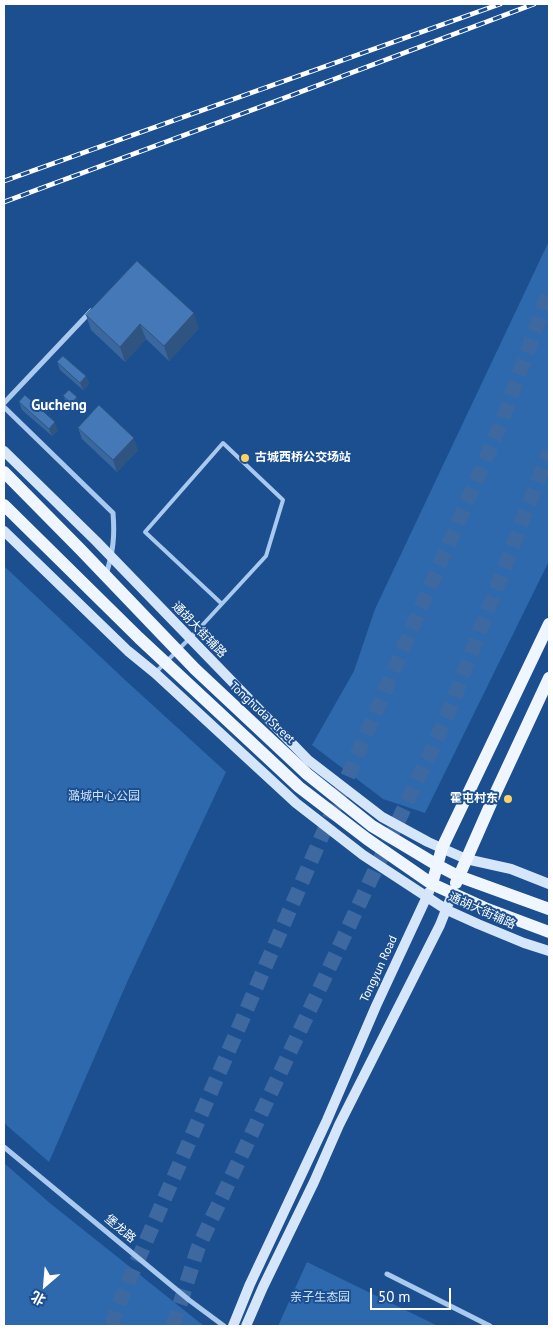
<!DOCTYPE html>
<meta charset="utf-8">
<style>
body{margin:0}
#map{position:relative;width:553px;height:1330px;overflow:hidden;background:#1b4f8f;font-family:"PT Sans","Noto Sans SC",sans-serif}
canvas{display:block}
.frame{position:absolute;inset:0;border:5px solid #fff;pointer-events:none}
.north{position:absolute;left:20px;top:1260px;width:50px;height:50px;-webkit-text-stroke:4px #1b4f8f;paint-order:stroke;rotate:207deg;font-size:14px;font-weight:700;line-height:20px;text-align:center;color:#fff}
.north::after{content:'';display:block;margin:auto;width:18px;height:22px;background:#fff;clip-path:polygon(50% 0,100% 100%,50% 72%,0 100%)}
.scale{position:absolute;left:370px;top:1288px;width:81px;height:22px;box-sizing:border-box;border:2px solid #fff;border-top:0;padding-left:6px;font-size:15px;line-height:18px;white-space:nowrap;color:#fff;-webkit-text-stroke:4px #1b4f8f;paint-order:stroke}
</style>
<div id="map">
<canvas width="553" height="1330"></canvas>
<div class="frame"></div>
<div class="north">北</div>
<div class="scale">50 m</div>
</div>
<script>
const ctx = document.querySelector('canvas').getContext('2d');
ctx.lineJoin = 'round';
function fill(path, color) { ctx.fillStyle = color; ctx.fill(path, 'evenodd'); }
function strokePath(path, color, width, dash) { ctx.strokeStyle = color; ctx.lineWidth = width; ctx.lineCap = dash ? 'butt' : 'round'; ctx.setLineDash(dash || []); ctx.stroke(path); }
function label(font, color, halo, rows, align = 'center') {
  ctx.font = font + ' "PT Sans","Noto Sans SC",sans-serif'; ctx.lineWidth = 4; ctx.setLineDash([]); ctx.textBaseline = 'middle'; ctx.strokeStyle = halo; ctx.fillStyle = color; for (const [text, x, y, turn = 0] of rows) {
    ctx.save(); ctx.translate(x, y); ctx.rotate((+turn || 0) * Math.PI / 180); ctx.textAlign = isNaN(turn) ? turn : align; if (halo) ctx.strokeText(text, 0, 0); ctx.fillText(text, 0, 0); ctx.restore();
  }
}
fill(new Path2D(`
 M 549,241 L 549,563 L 548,563 L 425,813 L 383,799 L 312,745 L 354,671 L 375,609 Z
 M 4,566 L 124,679 L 226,772 L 128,980 L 49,1162 L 4,1123 Z
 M 4,1163 L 51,1204 L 204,1326 L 4,1326 Z
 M 307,1262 L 438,1326 L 278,1326 Z`), '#2e69ad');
strokePath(new Path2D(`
 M 112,1326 L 117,1308 L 502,421 L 549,292
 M 173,1326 L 198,1248 L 445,721 L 549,452`), '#3d69a0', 15, [15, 8]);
strokePath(new Path2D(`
 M 155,673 L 197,631 L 266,556 L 283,500 L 223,443 L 145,532 L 222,604`), '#a9c9ee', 4);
strokePath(new Path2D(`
 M 4,403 L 91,311
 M 4,407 L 113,513 C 115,537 113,552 106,575
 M 4,1147 L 189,1300 L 224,1326
 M 387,1274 L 490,1326`), '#a9c9ee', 5);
strokePath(new Path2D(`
 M 4,451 L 96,541 L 308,760 L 382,817 L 428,842 L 466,859 L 511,869 L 549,884
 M 4,531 L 128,651 L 155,673 L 296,803 L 363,855 L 447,910 L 478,924 L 524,943 L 549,951
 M 233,1326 L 250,1284 L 327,1120 L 376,1006 L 429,892
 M 246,1326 L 263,1287 L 314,1182 L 339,1125 L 440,925 L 453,892`), '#d6e6fa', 10);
strokePath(new Path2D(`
 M 4,472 L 81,550 L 195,669 L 307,774 L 372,826 L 437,865 L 458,876 L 549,909
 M 4,505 L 139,638 L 299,787 L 367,839 L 432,884 L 485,908 L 549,932
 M 456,883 L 496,792 L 549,678
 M 432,884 L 442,848 L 549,624`), '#f0f6ff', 12);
const rail = new Path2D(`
 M 4,181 L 500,4
 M 4,202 L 287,97 L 534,4`);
strokePath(rail, '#fff', 5);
strokePath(rail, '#1b4f8f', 3, [9]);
fill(new Path2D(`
 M 86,315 L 199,328 L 169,361 L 146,339 L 125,362 L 91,330 Z
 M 57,362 L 86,376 L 89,384 L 83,390 L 60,370 Z
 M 63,396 L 78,401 L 72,407 L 65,400 Z
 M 19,402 L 58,430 L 52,436 L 22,410 Z
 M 78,428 L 138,450 L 117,472 L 82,439 Z`), '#3a679d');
fill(new Path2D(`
 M 194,313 L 199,328 L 169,361 L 164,346 Z
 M 140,324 L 146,339 L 125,362 L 120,347 Z
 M 86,376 L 89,384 L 83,390 L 80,383 Z
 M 77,397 L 78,401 L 72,407 L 71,403 Z
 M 55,422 L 58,430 L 52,436 L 49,429 Z
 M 134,438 L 138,450 L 117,472 L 113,460 Z`), '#305480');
const building = new Path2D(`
 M 137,261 L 194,313 L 164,346 L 140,324 L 120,347 L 86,315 Z
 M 63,356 L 86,376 L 80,383 L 57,362 Z
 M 69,390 L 77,397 L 71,403 L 63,396 Z
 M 25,395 L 55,422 L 49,429 L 19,402 Z
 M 99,405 L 134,438 L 113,460 L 78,428 Z`);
fill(building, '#4478b7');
strokePath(building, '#305480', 1);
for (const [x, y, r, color] of [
 [245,458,5,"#ffd166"],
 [508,799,5,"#ffd166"]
]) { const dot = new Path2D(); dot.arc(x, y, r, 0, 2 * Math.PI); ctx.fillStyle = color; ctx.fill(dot); strokePath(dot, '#1b4f8f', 2); }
label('bold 12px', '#fff', '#1b4f8f', [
 ["古城西桥公交场站",255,458],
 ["霍屯村东",498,799,"right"]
], 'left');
label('12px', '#fff', '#1b4f8f', [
 ["通胡大街辅路",199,630,46],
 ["Tonghuda Street",262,713,43],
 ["通胡大街辅路",482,911,24],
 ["Tongyun Road",379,969,-65],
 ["堡龙路",120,1229,40]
]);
label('12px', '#cfe3fa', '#1b4f8f', [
 ["潞城中心公园",104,797],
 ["亲子生态园",320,1298]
]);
label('bold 15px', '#fff', '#1b4f8f', [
 ["Gucheng",59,406]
]);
</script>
